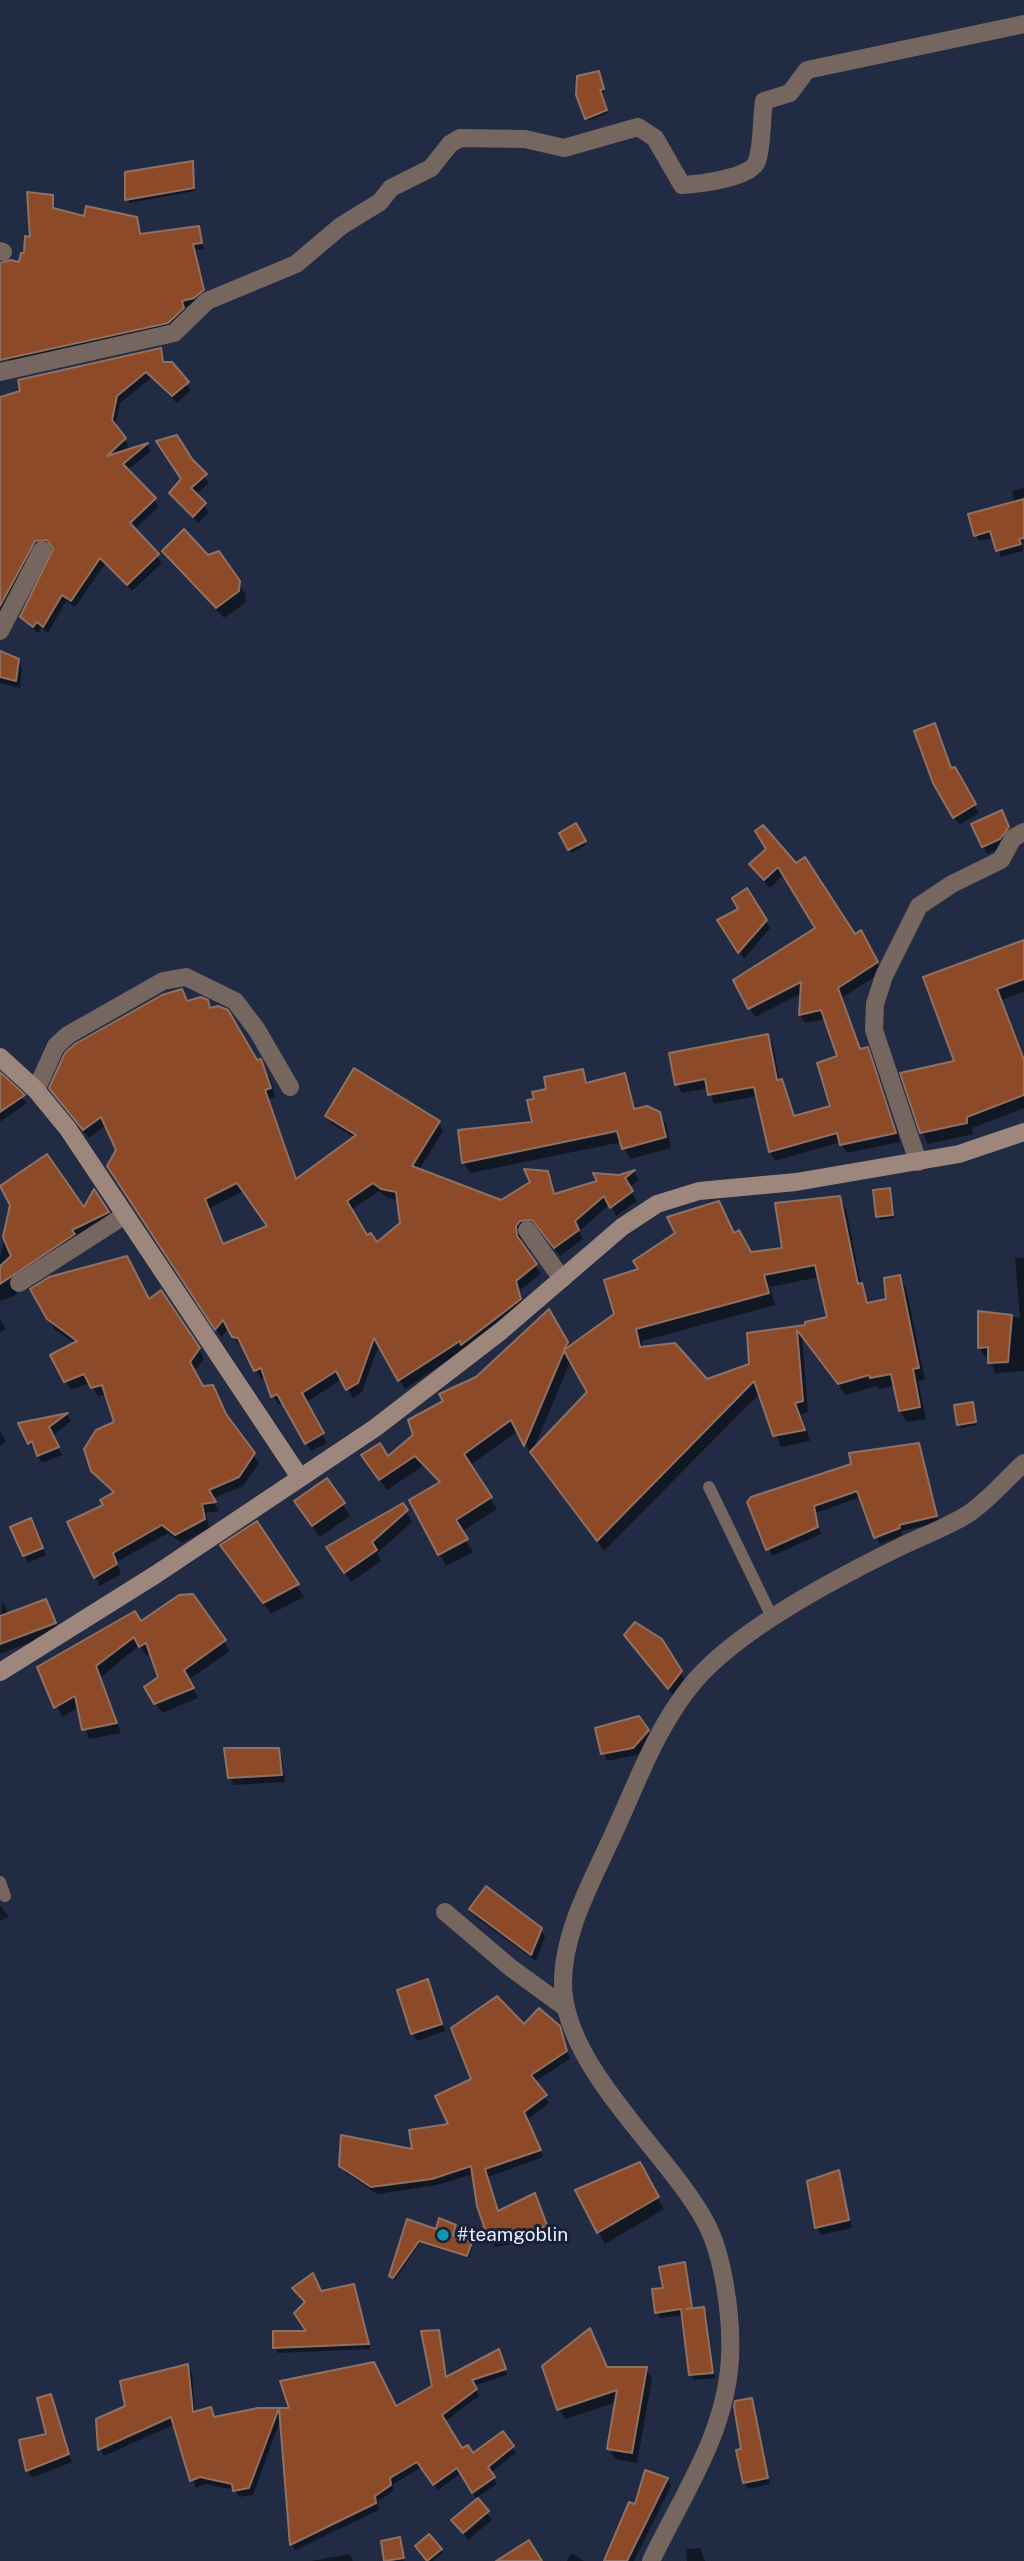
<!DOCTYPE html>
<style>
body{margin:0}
canvas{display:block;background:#222b44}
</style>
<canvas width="1024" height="2561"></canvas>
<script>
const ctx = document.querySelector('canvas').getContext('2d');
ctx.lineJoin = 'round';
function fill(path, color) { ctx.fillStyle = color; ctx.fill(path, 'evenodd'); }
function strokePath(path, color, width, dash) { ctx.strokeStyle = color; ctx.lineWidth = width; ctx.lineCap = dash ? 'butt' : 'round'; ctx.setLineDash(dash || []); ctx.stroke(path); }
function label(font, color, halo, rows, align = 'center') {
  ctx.font = font + ' "Public Sans",sans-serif'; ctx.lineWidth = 6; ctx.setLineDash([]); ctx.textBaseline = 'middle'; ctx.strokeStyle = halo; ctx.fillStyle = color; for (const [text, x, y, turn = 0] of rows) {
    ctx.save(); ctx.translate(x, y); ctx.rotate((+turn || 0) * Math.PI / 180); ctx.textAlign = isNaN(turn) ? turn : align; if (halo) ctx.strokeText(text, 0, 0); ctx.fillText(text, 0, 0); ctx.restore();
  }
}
fill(new Path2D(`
 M 600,76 L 604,92 L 600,93 L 608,113 L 588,121 L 586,118 Z
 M 192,162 L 195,191 L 129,203 L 127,174 Z
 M 52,197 L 56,211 L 85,218 L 136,219 L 141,236 L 198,228 L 204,249 L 196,250 L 206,297 L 197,304 L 185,307 L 186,315 L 172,328 L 10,365 L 0,322 L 0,264 L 20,264 L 26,238 L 32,239 Z
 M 160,350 L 165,364 L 191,390 L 177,403 L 151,378 L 120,403 L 115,427 L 129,446 L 122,453 L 147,445 L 151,451 L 127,471 L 159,506 L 134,530 L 162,563 L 132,591 L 105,564 L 75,607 L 66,601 L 48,633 L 41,628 L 38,633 L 22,617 L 54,548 L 41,547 L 0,622 L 0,399 Z
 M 190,460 L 209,483 L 195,495 L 209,512 L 198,523 L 171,493 L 182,479 Z
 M 1024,488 L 1023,551 L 1001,557 L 994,538 L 979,541 L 976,535 L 1015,504 L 1012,491 Z
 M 164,551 L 238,582 L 246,595 L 245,603 L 224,618 L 171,563 Z
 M 0,653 L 18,661 L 22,668 L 20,688 L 0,683 Z
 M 938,733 L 952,770 L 979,813 L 959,825 L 934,782 Z
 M 1005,819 L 1012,836 L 1004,846 L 987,854 L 983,846 Z
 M 576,826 L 586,845 L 571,853 L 561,833 Z
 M 768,849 L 854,936 L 860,932 L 882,972 L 842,998 L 861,1051 L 867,1049 L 872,1058 L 900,1142 L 847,1153 L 840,1142 L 775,1161 L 770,1152 L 758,1096 L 714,1104 L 708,1088 L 682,1093 L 677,1084 L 768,1036 L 773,1045 L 780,1081 L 786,1089 L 795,1118 L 833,1108 L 839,1057 L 826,1019 L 805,1023 L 800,1015 L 802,993 L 755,1017 L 750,1008 L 817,928 L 784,874 L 770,888 L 757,873 L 752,864 Z
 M 747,891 L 770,928 L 744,959 L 720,920 L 741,910 Z
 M 1024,941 L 1024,992 L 1002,1000 L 1024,1058 L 1024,1108 L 972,1128 L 973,1134 L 928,1144 L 922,1132 L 956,1062 L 925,978 Z
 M 207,1002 L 211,1009 L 226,1011 L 271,1080 L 275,1097 L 269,1099 L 297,1181 L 355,1138 L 332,1124 L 327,1116 L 438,1122 L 443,1131 L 419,1170 L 502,1202 L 547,1172 L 556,1196 L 634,1172 L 639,1180 L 629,1188 L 637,1201 L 616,1216 L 610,1204 L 579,1231 L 583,1239 L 560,1256 L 539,1228 L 525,1230 L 521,1236 L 521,1245 L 541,1274 L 520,1290 L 525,1308 L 405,1389 L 379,1344 L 362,1392 L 353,1398 L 342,1379 L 305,1403 L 327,1443 L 311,1451 L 283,1402 L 278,1405 L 266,1377 L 261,1379 L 244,1347 L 239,1345 L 229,1328 L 221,1337 L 114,1176 L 117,1150 L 106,1125 L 89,1138 L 51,1088 L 188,1003 ZM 244,1191 L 269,1227 L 224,1245 L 209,1208 ZM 379,1191 L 388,1198 L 398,1200 L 402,1224 L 377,1245 L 366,1238 L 351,1210 Z
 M 583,1071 L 589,1084 L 624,1075 L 636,1110 L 659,1113 L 666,1124 L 671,1148 L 630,1159 L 622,1142 L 470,1173 L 463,1162 L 534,1124 L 548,1090 Z
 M 0,1075 L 27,1103 L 0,1122 Z
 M 19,1175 L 84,1211 L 108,1212 L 116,1226 L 20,1288 L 16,1295 L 0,1301 L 0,1258 Z
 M 890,1190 L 894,1218 L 880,1220 L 878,1216 Z
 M 839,1197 L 846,1209 L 861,1285 L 870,1304 L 888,1300 L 899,1277 L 906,1288 L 925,1380 L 918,1381 L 926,1419 L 907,1422 L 900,1411 L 895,1386 L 878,1389 L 876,1386 L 846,1395 L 802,1337 L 808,1412 L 801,1414 L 810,1441 L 781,1447 L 760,1393 L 604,1551 L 533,1453 L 590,1392 L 571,1360 L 531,1455 L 518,1431 L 469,1466 L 497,1509 L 461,1532 L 473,1552 L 446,1566 L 412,1500 L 440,1484 L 423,1466 L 387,1490 L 370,1467 L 388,1458 L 416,1436 L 445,1402 L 477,1379 L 548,1312 L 570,1348 L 734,1234 L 751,1254 L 785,1249 ZM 819,1277 L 830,1319 L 807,1327 L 749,1334 L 751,1365 L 706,1381 L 643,1349 L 642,1341 L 775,1305 L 770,1287 Z
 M 1015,1258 L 1024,1258 L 1024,1371 L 995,1373 L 990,1357 L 985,1357 L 979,1347 L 979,1313 L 1020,1318 Z
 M 32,1290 L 149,1301 L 199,1349 L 204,1359 L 194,1372 L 259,1463 L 243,1486 L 212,1499 L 219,1511 L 206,1513 L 209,1528 L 182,1543 L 168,1533 L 117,1562 L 121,1574 L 100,1586 L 95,1577 L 105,1506 L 114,1494 L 93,1470 L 116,1423 L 107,1394 L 98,1396 L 90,1383 L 71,1390 L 52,1356 L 76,1344 L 54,1329 Z
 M 0,1319 L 6,1329 L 0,1333 Z
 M 956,1407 L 974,1407 L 977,1425 L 961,1428 Z
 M 67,1415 L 71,1421 L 52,1436 L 62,1455 L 42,1463 L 31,1444 L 40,1437 L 21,1425 Z
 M 0,1431 L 6,1441 L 0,1446 Z
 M 918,1445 L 939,1523 L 901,1531 L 902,1535 L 880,1544 L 861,1497 L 816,1513 L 821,1534 L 772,1556 L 749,1502 Z
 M 327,1481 L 350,1516 L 320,1537 L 303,1513 Z
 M 406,1511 L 412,1522 L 377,1553 L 381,1561 L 351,1582 L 335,1558 Z
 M 256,1523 L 304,1597 L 271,1614 L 222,1546 Z
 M 43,1549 L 46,1555 L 28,1563 L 25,1557 Z
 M 192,1596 L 230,1651 L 188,1680 L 198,1698 L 162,1713 L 146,1688 L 160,1677 L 151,1653 L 146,1656 L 140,1645 L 101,1677 L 121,1733 L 89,1739 L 79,1707 L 62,1717 L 40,1668 L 141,1623 Z
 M 2,1601 L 9,1614 L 50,1610 L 59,1631 L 0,1654 Z
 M 661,1641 L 685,1680 L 673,1695 L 631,1642 Z
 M 597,1730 L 647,1731 L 652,1738 L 637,1755 L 607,1761 Z
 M 278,1750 L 282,1757 L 285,1782 L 234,1785 L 230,1777 Z
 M 0,1905 L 9,1917 L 0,1921 Z
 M 471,1909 L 541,1930 L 545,1937 L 536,1961 L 475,1917 Z
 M 427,1982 L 445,2031 L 417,2041 L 413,2033 Z
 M 524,2027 L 559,2028 L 570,2059 L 534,2082 L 549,2103 L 527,2120 L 543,2157 L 488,2177 L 499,2212 L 538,2202 L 550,2233 L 535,2240 L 495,2247 L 474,2174 L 437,2185 L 377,2194 L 346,2173 L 341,2166 L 414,2152 L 450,2125 L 474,2080 Z
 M 838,2172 L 852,2228 L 821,2235 L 817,2228 L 809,2182 Z
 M 646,2176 L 664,2209 L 605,2244 L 577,2191 Z
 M 408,2221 L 437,2231 L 454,2226 L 454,2237 L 472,2246 L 469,2258 L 420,2243 L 395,2280 L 393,2279 L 391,2276 Z
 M 684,2264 L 694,2310 L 703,2309 L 707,2314 L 715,2378 L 694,2380 L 691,2374 L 683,2315 L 660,2318 L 657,2312 L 665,2289 Z
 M 353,2286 L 370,2349 L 278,2353 L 275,2348 L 308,2333 L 306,2303 L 321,2293 Z
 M 438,2332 L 448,2378 L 501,2357 L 507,2375 L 473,2386 L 479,2396 L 444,2422 L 462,2451 L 473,2456 L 503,2433 L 516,2453 L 490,2473 L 497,2484 L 476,2498 L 461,2473 L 438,2490 L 422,2467 L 393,2484 L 393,2491 L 377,2502 L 379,2510 L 295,2550 L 292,2545 L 281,2418 L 253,2495 L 239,2497 L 235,2490 L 205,2484 L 196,2488 L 175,2424 L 104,2456 L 100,2449 L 127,2407 L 187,2366 L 192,2373 L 195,2413 L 211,2409 L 215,2418 L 278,2410 L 281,2416 L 396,2408 L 434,2387 Z
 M 607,2369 L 646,2369 L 652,2379 L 637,2463 L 615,2459 L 609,2448 L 617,2402 L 565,2419 L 559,2409 Z
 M 50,2396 L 72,2462 L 32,2478 L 27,2470 L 48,2436 Z
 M 751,2400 L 770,2484 L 748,2489 L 745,2483 L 743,2450 Z
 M 667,2479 L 671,2486 L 634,2561 L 606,2561 Z
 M 477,2501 L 492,2520 L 468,2540 L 454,2520 Z
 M 429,2536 L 443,2553 L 433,2561 L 428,2561 L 419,2549 Z
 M 399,2539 L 404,2561 L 386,2561 L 383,2543 Z
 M 700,2548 L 705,2561 L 687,2561 L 686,2549 Z
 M 571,2553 L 584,2561 L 567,2561 Z
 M 349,2554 L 353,2561 L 311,2561 Z`), '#0007');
const building = new Path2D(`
 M 599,71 L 604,89 L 600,90 L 607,110 L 585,119 L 576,95 L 577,76 Z
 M 193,161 L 194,188 L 125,200 L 125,172 Z
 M 27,192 L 53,195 L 53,208 L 84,216 L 86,206 L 137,217 L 140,234 L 199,226 L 202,243 L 193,244 L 204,290 L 194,298 L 182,301 L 184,308 L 168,323 L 0,360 L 0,263 L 11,260 L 19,262 L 21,253 L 24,253 L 25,236 L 30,237 Z
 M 161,348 L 163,362 L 172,362 L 189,382 L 172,396 L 146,372 L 117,396 L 112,420 L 126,438 L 107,456 L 148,443 L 123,464 L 156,498 L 130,523 L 159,554 L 127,585 L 100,558 L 71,601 L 62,595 L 43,627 L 37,622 L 33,627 L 20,617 L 53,549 L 47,540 L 35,541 L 0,606 L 0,397 L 20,391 L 18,380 Z
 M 177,435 L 192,459 L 207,474 L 191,488 L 206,503 L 193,517 L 169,493 L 181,479 L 156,441 Z
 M 1024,499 L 1024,538 L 1019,539 L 1021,544 L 996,551 L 990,531 L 974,536 L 968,514 Z
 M 184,529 L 208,555 L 219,551 L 240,581 L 239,591 L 216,608 L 162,551 Z
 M 0,651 L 19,659 L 16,681 L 0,677 Z
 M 935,723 L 951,768 L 955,767 L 976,804 L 953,818 L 933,783 L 914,731 Z
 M 1002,810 L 1009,827 L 1000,839 L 982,847 L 971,824 Z
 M 576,823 L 586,841 L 568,850 L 559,833 Z
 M 763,825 L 796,863 L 805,857 L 855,934 L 861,930 L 878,962 L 838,988 L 860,1049 L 868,1047 L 896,1133 L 840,1145 L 837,1133 L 769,1152 L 754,1087 L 708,1095 L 705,1079 L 675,1085 L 669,1053 L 768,1034 L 777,1080 L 782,1079 L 794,1116 L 830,1106 L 817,1063 L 837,1056 L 821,1010 L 799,1015 L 801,982 L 748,1009 L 733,980 L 815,928 L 778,867 L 764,880 L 749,864 L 766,849 L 755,831 Z
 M 747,888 L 767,920 L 738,953 L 717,920 L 738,909 L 732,898 Z
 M 1024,940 L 1024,979 L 997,989 L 1024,1060 L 1024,1095 L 967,1117 L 967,1123 L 920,1133 L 900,1073 L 954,1061 L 923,977 Z
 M 182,989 L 187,1001 L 201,997 L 208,1000 L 210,1008 L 218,1006 L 228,1010 L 257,1060 L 261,1059 L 271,1088 L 265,1090 L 296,1179 L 356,1135 L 325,1116 L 354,1068 L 440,1121 L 412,1166 L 501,1200 L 530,1182 L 524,1169 L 548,1171 L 554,1194 L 597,1181 L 593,1173 L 619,1175 L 635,1170 L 625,1178 L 633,1191 L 610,1208 L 604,1196 L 575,1221 L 579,1230 L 554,1248 L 532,1220 L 520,1221 L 516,1226 L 517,1236 L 537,1264 L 516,1281 L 521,1299 L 461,1345 L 460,1341 L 398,1381 L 374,1338 L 358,1383 L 346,1390 L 336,1371 L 302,1393 L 324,1433 L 305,1444 L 277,1394 L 271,1397 L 261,1368 L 254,1371 L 238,1338 L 232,1337 L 223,1320 L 215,1330 L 107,1166 L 116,1150 L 101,1117 L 83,1130 L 49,1088 L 65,1053 L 75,1044 L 162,995 ZM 237,1183 L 267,1226 L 223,1244 L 205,1199 ZM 373,1183 L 381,1189 L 396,1192 L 400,1223 L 377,1242 L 371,1233 L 367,1235 L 347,1201 Z
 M 583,1069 L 586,1083 L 625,1073 L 634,1109 L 647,1106 L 660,1112 L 666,1137 L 622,1149 L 617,1131 L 462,1163 L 458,1130 L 532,1122 L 527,1100 L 534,1099 L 532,1092 L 546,1089 L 544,1077 Z
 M 0,1072 L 25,1095 L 0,1112 Z
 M 47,1154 L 84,1207 L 94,1189 L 109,1212 L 72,1230 L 75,1234 L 0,1284 L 0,1266 L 11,1256 L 3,1237 L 10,1205 L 0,1186 Z
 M 890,1188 L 893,1215 L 876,1217 L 873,1190 Z
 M 840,1196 L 858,1284 L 862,1283 L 867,1303 L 886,1299 L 884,1278 L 900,1275 L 919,1368 L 913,1369 L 920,1407 L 899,1411 L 891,1374 L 870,1378 L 869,1375 L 838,1384 L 797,1330 L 803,1401 L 795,1403 L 805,1430 L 773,1436 L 754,1381 L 597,1541 L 530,1452 L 587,1392 L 564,1351 L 524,1446 L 511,1420 L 464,1454 L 492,1497 L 456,1520 L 468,1539 L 438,1555 L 409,1500 L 440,1482 L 415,1456 L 379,1480 L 361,1455 L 380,1443 L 388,1456 L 413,1435 L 408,1420 L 443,1401 L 439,1394 L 476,1377 L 549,1309 L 568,1342 L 564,1350 L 614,1314 L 604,1280 L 638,1269 L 633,1261 L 675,1233 L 667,1217 L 719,1201 L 734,1233 L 739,1230 L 751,1252 L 782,1248 L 775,1203 ZM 815,1265 L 827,1317 L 805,1322 L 805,1325 L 747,1333 L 749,1364 L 707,1379 L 675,1343 L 640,1347 L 636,1329 L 769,1293 L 764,1275 Z
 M 127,1256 L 149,1299 L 161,1290 L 200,1348 L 190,1362 L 203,1386 L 213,1385 L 226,1414 L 255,1453 L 239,1477 L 209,1490 L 216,1502 L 202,1504 L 205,1519 L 175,1535 L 162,1525 L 113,1553 L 117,1564 L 94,1578 L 67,1522 L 103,1505 L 100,1500 L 114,1492 L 91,1471 L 84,1449 L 96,1430 L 114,1422 L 102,1385 L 91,1388 L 84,1374 L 64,1382 L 50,1355 L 77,1341 L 47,1319 L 30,1289 L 49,1277 Z
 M 978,1311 L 1012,1315 L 1008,1362 L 988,1363 L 988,1347 L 978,1348 Z
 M 973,1402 L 976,1422 L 957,1425 L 954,1405 Z
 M 68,1413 L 49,1427 L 59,1447 L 37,1456 L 32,1441 L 28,1444 L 18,1423 Z
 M 919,1443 L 937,1516 L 899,1525 L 900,1528 L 874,1538 L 857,1491 L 814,1506 L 818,1527 L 766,1550 L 747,1502 L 751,1497 L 851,1464 L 849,1453 Z
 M 327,1478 L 345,1503 L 312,1526 L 294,1501 Z
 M 403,1503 L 408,1510 L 372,1542 L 377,1550 L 344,1573 L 326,1547 Z
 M 31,1518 L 43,1548 L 23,1556 L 10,1527 Z
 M 257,1521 L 299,1584 L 263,1603 L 220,1545 Z
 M 193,1594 L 226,1640 L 184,1670 L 194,1688 L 154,1704 L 144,1687 L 158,1677 L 146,1643 L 139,1647 L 134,1637 L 96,1666 L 117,1723 L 82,1730 L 75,1696 L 54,1708 L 37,1667 L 135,1611 L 141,1621 L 179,1595 Z
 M 46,1599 L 56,1623 L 0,1644 L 0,1616 Z
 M 635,1622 L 662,1639 L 682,1671 L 668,1689 L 624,1635 Z
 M 639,1716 L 649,1730 L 633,1748 L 601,1754 L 595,1728 Z
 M 224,1748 L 279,1748 L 282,1775 L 228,1778 Z
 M 486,1886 L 542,1928 L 531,1955 L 469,1909 Z
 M 428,1979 L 442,2024 L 411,2034 L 397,1990 Z
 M 497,1996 L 524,2024 L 539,2008 L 560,2026 L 567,2051 L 531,2075 L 547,2095 L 524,2112 L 541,2150 L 485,2169 L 498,2211 L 535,2193 L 547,2225 L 531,2233 L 489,2241 L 477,2206 L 471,2166 L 432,2179 L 371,2187 L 339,2166 L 341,2135 L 412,2149 L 409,2130 L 448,2124 L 435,2096 L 471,2079 L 451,2028 Z
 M 640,2162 L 659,2197 L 597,2233 L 575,2190 Z
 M 839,2170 L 849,2220 L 815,2228 L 807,2181 Z
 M 439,2218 L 456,2225 L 453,2235 L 472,2242 L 467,2256 L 419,2241 L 393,2278 L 389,2276 L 407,2219 L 436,2229 Z
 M 685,2262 L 692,2308 L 686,2309 L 704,2307 L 713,2373 L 689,2375 L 681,2309 L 655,2313 L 652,2289 L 663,2288 L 659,2267 Z
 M 313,2273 L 321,2291 L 354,2284 L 369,2344 L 273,2348 L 273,2331 L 306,2331 L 294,2313 L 305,2302 L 292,2288 Z
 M 590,2328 L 607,2367 L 647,2367 L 632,2453 L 607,2449 L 617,2390 L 557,2410 L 542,2366 Z
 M 439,2330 L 446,2377 L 499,2349 L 506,2369 L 472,2380 L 477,2389 L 442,2415 L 462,2448 L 468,2445 L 473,2453 L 503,2431 L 514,2446 L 488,2467 L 495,2477 L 472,2493 L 457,2468 L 433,2485 L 417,2462 L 390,2478 L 391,2485 L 375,2496 L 376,2503 L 290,2545 L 279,2408 L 289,2408 L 280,2381 L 374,2362 L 396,2406 L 432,2386 L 421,2331 Z
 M 188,2364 L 193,2412 L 211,2407 L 214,2417 L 258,2408 L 279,2408 L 249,2488 L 233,2491 L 232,2484 L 200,2477 L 190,2481 L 171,2417 L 98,2450 L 96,2419 L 125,2406 L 120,2381 Z
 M 51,2394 L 69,2454 L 26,2471 L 19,2440 L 46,2434 L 37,2398 Z
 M 752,2398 L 768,2478 L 743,2483 L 736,2450 L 741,2449 L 734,2406 L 735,2401 Z
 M 645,2470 L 668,2478 L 627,2561 L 604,2561 L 629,2502 L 635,2504 Z
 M 478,2498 L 489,2511 L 463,2533 L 451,2520 Z
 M 429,2534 L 442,2549 L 427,2561 L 415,2546 Z
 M 400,2537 L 404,2558 L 384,2561 L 381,2541 Z
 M 529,2540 L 542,2561 L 496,2561 Z`);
fill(building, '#8c4a29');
strokePath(building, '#907061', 2);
strokePath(new Path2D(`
 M 709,1487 L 772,1617
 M 0,1882 L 5,1896`), '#75675f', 12);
strokePath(new Path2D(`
 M 0,251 L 3,252
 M 0,372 L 174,333 L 207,301 L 296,264 L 341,226 L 380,202 L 391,188 L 431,168 L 450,144 L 460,138 L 525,139 L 564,148 L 638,127 L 655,138 L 682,185 C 699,184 752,178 757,161 C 763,143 761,120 764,101 L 790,93 L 807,70 L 1024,24
 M 0,631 L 42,550
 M 36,1090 L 56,1046 L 68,1035 L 163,981 L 186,977 L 235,1001 L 257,1030 L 290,1087
 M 918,1162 L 874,1030 L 875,1004 L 884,976 L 919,906 L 952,884 L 1001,860 L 1013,838 L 1024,832
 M 527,1230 L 562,1279
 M 19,1283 L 125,1215
 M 445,1912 L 511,1968 L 566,2008
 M 651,2561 C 683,2494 726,2434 730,2358 C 732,2319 724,2257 706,2223 C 669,2153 563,2067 563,1983 C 563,1929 595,1876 616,1828 C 638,1780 656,1730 689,1688 C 732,1632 836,1578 900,1547 C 922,1536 946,1528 968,1514 C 989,1500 1005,1480 1024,1463`), '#75675f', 18);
strokePath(new Path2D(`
 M 0,1057 L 36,1090 L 68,1129 L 299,1476
 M 0,1672 L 155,1575 L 375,1428 L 501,1331 L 622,1227 L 657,1204 L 699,1191 L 796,1182 L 959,1154 L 1024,1132`), '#9d877c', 18);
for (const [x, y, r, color] of [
 [443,2235,7,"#0f9aa8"]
]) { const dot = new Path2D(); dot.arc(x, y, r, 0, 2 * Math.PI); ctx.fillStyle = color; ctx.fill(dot); strokePath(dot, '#192139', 2.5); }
label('19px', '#ebf0fe', '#192139', [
 ["#teamgoblin",457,2235]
], 'left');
</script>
